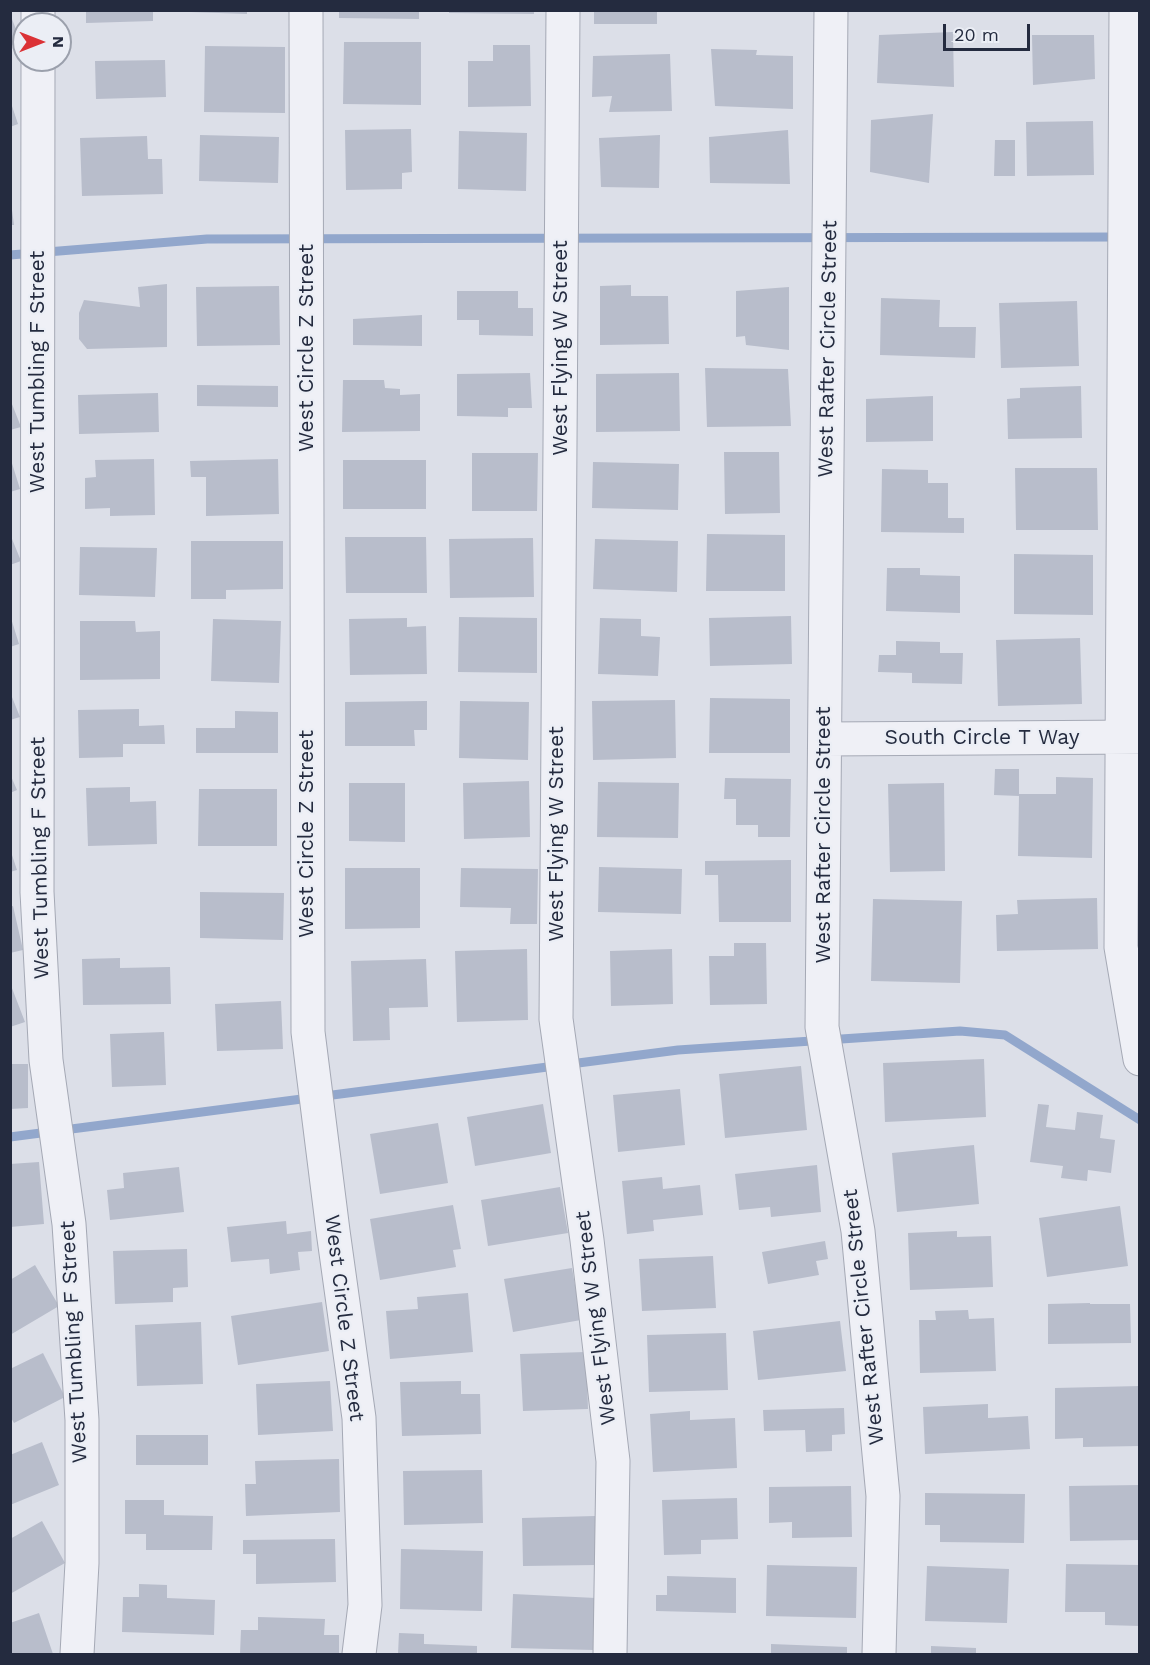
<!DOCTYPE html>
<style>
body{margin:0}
#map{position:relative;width:1150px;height:1665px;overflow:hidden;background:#dcdfe8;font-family:"Work Sans",sans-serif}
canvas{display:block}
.frame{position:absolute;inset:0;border:12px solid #242b3f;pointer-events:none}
.north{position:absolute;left:12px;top:12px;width:60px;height:60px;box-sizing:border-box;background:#ebeef5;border:2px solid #9ba0ac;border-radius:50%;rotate:90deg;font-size:16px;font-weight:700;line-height:24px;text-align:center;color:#242b3f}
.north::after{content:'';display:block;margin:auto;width:21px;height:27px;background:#db3236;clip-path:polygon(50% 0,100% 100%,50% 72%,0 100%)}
.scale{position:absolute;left:943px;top:24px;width:87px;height:27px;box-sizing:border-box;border:3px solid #242b3f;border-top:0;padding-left:8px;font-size:18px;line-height:21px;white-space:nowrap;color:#242b3f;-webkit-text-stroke:4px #ebeef5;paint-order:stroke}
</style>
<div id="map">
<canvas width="1150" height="1665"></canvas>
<div class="frame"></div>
<div class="north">N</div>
<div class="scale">20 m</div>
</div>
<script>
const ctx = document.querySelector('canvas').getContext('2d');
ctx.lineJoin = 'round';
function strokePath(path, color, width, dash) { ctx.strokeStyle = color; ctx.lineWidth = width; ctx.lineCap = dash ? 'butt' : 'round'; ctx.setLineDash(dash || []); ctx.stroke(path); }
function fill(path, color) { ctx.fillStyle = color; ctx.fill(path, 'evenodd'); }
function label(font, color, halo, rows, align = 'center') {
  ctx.font = font + ' "Work Sans",sans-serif'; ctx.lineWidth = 4.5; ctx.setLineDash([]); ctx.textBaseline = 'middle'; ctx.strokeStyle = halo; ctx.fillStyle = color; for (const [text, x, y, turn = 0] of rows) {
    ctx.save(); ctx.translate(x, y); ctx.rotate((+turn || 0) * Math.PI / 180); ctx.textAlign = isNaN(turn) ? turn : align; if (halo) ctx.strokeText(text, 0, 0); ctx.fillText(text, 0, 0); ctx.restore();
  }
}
strokePath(new Path2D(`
 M 10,255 L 207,239 L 1119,237
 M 10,1137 L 678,1050 L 960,1031 L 1005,1035 L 1140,1120`), '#92a7cc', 9);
fill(new Path2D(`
 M 86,10 L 153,10 L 153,21 L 86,23 Z
 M 190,10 L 247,10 L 247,14 L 190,12 Z
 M 339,10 L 419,10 L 419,19 L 339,18 Z
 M 449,10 L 534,10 L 534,14 L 449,13 Z
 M 594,10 L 657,10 L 657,24 L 594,24 Z
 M 10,14 L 21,42 L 10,46 Z
 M 953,32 L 954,87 L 877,83 L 879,35 Z
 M 1032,35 L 1094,35 L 1095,79 L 1033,85 Z
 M 344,42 L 421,42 L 421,105 L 343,104 Z
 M 493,45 L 530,45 L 531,106 L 468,107 L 468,61 L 493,61 Z
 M 205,46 L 285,47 L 285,113 L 204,112 Z
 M 711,49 L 757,50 L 756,55 L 793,56 L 793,109 L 715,106 Z
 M 670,54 L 672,111 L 609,112 L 612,96 L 592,97 L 593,56 Z
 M 165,60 L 166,97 L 96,99 L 95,61 Z
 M 10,100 L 18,124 L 10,127 Z
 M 933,114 L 929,183 L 870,172 L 871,120 Z
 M 1093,121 L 1094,175 L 1027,176 L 1026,122 Z
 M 411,129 L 412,172 L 402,173 L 402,189 L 346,190 L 345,130 Z
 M 788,130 L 790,184 L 710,183 L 709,137 Z
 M 459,131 L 527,133 L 526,191 L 458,189 Z
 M 200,135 L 279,137 L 278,183 L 199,181 Z
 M 660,135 L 659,188 L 601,187 L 599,138 Z
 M 147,136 L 148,159 L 162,159 L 163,194 L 82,196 L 80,138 Z
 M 995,140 L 1015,140 L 1015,176 L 994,176 Z
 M 10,210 L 12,210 L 14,225 L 10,225 Z
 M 167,284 L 167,347 L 87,349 L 79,339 L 79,313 L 84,300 L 140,307 L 138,287 Z
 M 631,285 L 631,296 L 668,296 L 669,344 L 600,345 L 600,286 Z
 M 279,286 L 280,345 L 197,346 L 196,287 Z
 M 789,287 L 789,350 L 746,345 L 745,336 L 736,337 L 736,291 Z
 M 457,291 L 518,291 L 518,308 L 533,308 L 533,336 L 479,335 L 479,320 L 457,320 Z
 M 881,298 L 940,300 L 939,327 L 976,327 L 975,358 L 880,355 Z
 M 1077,301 L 1079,366 L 1001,368 L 999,303 Z
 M 422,315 L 422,346 L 353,345 L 353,319 Z
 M 705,368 L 788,369 L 791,426 L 707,427 Z
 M 530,373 L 532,408 L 508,408 L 508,417 L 457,416 L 457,374 Z
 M 679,373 L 680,431 L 596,432 L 596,374 Z
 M 343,380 L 384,380 L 385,388 L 400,389 L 400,395 L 420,394 L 420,431 L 342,432 Z
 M 197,385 L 278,386 L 278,407 L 197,406 Z
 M 1081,386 L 1082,438 L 1008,439 L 1007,399 L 1020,398 L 1020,388 Z
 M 158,393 L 159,432 L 79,434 L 78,395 Z
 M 933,396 L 933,441 L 866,442 L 866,399 Z
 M 10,399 L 21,427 L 10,430 Z
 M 724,452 L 779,452 L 780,513 L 725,514 Z
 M 472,453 L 538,453 L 537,511 L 472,511 Z
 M 10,457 L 20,489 L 10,492 Z
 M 154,459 L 155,515 L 110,516 L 110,508 L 85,509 L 85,478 L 96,477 L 95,460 Z
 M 278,459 L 279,514 L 206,516 L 206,477 L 191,477 L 190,461 Z
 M 343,460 L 426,460 L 426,509 L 343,509 Z
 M 593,462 L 679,464 L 678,510 L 592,508 Z
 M 1015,468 L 1097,468 L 1098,530 L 1016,530 Z
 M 882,469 L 928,470 L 928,483 L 948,483 L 948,518 L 964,518 L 964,533 L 881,532 Z
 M 10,534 L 21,561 L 10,565 Z
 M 707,534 L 785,535 L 785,591 L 706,591 Z
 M 345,537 L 426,537 L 427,593 L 346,593 Z
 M 533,538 L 534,597 L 450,598 L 449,539 Z
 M 595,539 L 678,541 L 677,592 L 593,589 Z
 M 191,541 L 283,541 L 283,589 L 226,590 L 226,599 L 191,599 Z
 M 80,547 L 157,548 L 155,597 L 79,595 Z
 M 1014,554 L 1093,555 L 1093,615 L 1014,614 Z
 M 887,568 L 920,568 L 920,575 L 960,576 L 960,613 L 886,611 Z
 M 10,615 L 19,644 L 10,647 Z
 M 791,616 L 792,664 L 710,666 L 709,618 Z
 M 459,617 L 537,618 L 537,673 L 458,672 Z
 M 407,618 L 407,627 L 426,626 L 427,674 L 350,675 L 349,619 Z
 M 600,618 L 641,619 L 641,636 L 660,637 L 658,676 L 598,674 Z
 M 213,619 L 281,621 L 279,683 L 211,681 Z
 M 80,621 L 135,621 L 136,632 L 160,631 L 160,679 L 80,680 Z
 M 1080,638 L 1082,704 L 998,706 L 996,640 Z
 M 896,641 L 940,642 L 940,653 L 963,653 L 962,684 L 912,683 L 912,673 L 878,672 L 879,655 L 896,655 Z
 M 10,692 L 20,717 L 10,720 Z
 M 710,698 L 790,699 L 790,753 L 709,753 Z
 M 675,700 L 676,758 L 593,760 L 592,701 Z
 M 427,701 L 427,730 L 414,730 L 415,746 L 345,746 L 345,702 Z
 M 460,701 L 529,702 L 528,760 L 459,758 Z
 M 139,709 L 139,726 L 164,725 L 165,744 L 123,744 L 123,757 L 79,758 L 78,710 Z
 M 235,711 L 278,712 L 278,753 L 196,753 L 196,728 L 235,728 Z
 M 995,769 L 1019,769 L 1019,796 L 1019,794 L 1056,794 L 1056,777 L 1093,778 L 1092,858 L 1018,856 L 1019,796 L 994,795 Z
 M 10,774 L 17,790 L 10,793 Z
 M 725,778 L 791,779 L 790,837 L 758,837 L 758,825 L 736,825 L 736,799 L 724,799 Z
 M 529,781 L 530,837 L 464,839 L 463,783 Z
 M 598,782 L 679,783 L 678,838 L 597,837 Z
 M 349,783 L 405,783 L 405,842 L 349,841 Z
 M 944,783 L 945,871 L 890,872 L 888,784 Z
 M 130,787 L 130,802 L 156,801 L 157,844 L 88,846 L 86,788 Z
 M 199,789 L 277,789 L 277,846 L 198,846 Z
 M 10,849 L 17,870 L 10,872 Z
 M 791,860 L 791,922 L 719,922 L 718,875 L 705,875 L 705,861 Z
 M 599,867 L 682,869 L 681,914 L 598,912 Z
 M 345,868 L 420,868 L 420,928 L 345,929 Z
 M 461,868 L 538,869 L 537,924 L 510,924 L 511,908 L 460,907 Z
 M 200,892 L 284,893 L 283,940 L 200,938 Z
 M 1097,898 L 1098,949 L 997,951 L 996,915 L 1018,914 L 1017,900 Z
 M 873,899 L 962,901 L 960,983 L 871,981 Z
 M 13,906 L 23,950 L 10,953 L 10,907 Z
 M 734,943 L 766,943 L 767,1004 L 710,1005 L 709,956 L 734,956 Z
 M 527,949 L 528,1020 L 457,1022 L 455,951 Z
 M 672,949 L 673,1004 L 611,1006 L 610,951 Z
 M 120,958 L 120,968 L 170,967 L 171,1004 L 83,1005 L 82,959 Z
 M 426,959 L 428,1007 L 389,1008 L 390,1040 L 353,1041 L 351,961 Z
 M 10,983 L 25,1022 L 10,1027 Z
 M 281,1001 L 283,1049 L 217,1051 L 215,1004 Z
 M 164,1032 L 166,1085 L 112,1087 L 110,1034 Z
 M 984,1059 L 986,1117 L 885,1122 L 883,1063 Z
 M 10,1064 L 28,1064 L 28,1108 L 10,1109 Z
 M 801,1066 L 807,1130 L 725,1138 L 719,1074 Z
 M 680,1089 L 685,1145 L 618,1152 L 613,1095 Z
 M 543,1104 L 551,1153 L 475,1166 L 467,1117 Z
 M 1038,1104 L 1049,1105 L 1046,1127 L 1075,1130 L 1077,1112 L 1103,1115 L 1100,1138 L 1115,1140 L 1111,1173 L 1088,1170 L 1087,1181 L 1061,1178 L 1063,1166 L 1030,1162 Z
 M 438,1123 L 448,1183 L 380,1194 L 370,1134 Z
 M 974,1145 L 979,1204 L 897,1212 L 892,1153 Z
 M 39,1162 L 44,1224 L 10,1227 L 10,1164 Z
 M 817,1165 L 821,1212 L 771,1217 L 770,1207 L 739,1210 L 735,1174 Z
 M 179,1167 L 184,1212 L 110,1220 L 107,1190 L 124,1188 L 123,1173 Z
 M 662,1177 L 663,1189 L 700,1185 L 703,1215 L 653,1220 L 654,1231 L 627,1234 L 622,1181 Z
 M 560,1187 L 568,1233 L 488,1246 L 481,1200 Z
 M 453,1205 L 461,1249 L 453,1250 L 456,1267 L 380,1280 L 370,1219 Z
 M 1120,1206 L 1128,1266 L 1047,1277 L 1039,1218 Z
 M 286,1221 L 287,1234 L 311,1231 L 312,1251 L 298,1252 L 300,1270 L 270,1274 L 269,1259 L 231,1262 L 227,1227 Z
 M 957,1231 L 957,1237 L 991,1236 L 993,1287 L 910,1290 L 908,1233 Z
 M 825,1241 L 828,1259 L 816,1261 L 819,1275 L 768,1284 L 762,1252 Z
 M 187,1249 L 188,1287 L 173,1288 L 173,1302 L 115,1304 L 113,1251 Z
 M 713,1256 L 716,1308 L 642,1311 L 639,1259 Z
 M 35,1265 L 59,1306 L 10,1335 L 10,1280 Z
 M 572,1268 L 581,1320 L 513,1332 L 504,1279 Z
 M 468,1293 L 473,1352 L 390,1359 L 386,1311 L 418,1309 L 417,1297 Z
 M 322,1302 L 329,1351 L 238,1365 L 231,1316 Z
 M 1090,1303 L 1090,1304 L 1130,1304 L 1131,1343 L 1048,1344 L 1048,1304 Z
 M 968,1310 L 969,1319 L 994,1318 L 996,1371 L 920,1373 L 919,1320 L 936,1320 L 935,1311 Z
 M 840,1321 L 846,1371 L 758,1380 L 753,1331 Z
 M 201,1322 L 203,1384 L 137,1386 L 135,1325 Z
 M 726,1333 L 728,1390 L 649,1392 L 647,1335 Z
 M 586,1352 L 588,1409 L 523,1411 L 520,1354 Z
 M 43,1353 L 65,1397 L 14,1423 L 10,1416 L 10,1369 Z
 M 330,1381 L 333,1431 L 258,1435 L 256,1384 Z
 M 461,1381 L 461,1394 L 480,1394 L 481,1434 L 402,1436 L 400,1382 Z
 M 1140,1386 L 1140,1446 L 1083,1447 L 1083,1438 L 1055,1439 L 1055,1388 Z
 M 988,1404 L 988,1418 L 1028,1416 L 1030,1449 L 925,1454 L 923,1407 Z
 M 844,1408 L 845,1434 L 832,1435 L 832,1451 L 806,1452 L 805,1430 L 764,1431 L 763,1410 Z
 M 690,1411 L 690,1420 L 735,1418 L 737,1468 L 653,1472 L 650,1414 Z
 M 136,1435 L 208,1435 L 208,1465 L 136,1465 Z
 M 42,1442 L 59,1485 L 10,1505 L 10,1455 Z
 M 339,1459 L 340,1512 L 246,1516 L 245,1484 L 256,1484 L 255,1461 Z
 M 482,1470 L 483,1523 L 404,1525 L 403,1471 Z
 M 1140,1485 L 1140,1540 L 1070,1541 L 1069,1486 Z
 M 851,1486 L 852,1537 L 792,1538 L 792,1522 L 769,1523 L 769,1487 Z
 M 925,1493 L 1025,1494 L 1024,1543 L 940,1542 L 940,1525 L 925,1525 Z
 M 737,1498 L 738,1539 L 701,1540 L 701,1554 L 664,1555 L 662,1500 Z
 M 125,1500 L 164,1500 L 164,1515 L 213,1516 L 212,1550 L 146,1550 L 146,1534 L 125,1534 Z
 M 595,1516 L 596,1565 L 523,1566 L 522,1518 Z
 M 42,1521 L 65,1563 L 10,1594 L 10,1539 Z
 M 335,1539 L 336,1582 L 256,1584 L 256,1554 L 243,1554 L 243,1540 Z
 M 401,1549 L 483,1551 L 482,1611 L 400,1609 Z
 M 1066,1564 L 1140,1565 L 1140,1626 L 1105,1625 L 1105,1612 L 1065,1612 Z
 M 767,1565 L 857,1567 L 856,1618 L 766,1616 Z
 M 927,1566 L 1009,1569 L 1007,1623 L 925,1621 Z
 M 667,1576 L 736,1578 L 736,1613 L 656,1611 L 656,1595 L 667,1595 Z
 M 139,1584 L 167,1585 L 167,1598 L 215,1600 L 214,1635 L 122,1632 L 123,1597 L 139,1597 Z
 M 513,1594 L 596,1598 L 594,1650 L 511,1648 Z
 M 39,1613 L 53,1654 L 10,1654 L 10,1623 Z
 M 258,1617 L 325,1619 L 324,1635 L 339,1635 L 339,1654 L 240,1654 L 241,1630 L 258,1630 Z
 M 399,1633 L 424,1634 L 424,1644 L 477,1646 L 477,1654 L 398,1654 Z
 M 771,1644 L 847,1647 L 847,1654 L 771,1654 Z
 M 931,1646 L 976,1648 L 976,1654 L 931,1654 Z`), '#b8bdcb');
const minor = new Path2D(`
 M 306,10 L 308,1032 L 333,1231 L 359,1418 L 365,1605 L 359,1654
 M 563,10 L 556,1019 L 587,1240 L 613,1461 L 610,1654
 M 831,10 L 822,1027 L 858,1231 L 883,1496 L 879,1654
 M 1126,10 L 1121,947 L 1140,1059
 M 38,24 L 38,10
 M 38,60 L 37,892 L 46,1060 L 69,1224 L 82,1420 L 82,1563 L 77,1654
 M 825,739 L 1140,737`);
strokePath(minor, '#a5a9b5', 35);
strokePath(minor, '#eff0f6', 33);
label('21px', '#242b3f', '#ebeef5', [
 ["West Circle Z Street",307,348,-90],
 ["West Flying W Street",561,348,-90],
 ["West Rafter Circle Street",828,349,-89],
 ["West Tumbling F Street",38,372,-90],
 ["South Circle T Way",982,738],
 ["West Circle Z Street",307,834,-90],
 ["West Flying W Street",557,834,-90],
 ["West Rafter Circle Street",824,835,-90],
 ["West Tumbling F Street",40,858,-91],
 ["West Rafter Circle Street",864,1317,-96],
 ["West Circle Z Street",344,1318,83],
 ["West Flying W Street",596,1318,-97],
 ["West Tumbling F Street",74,1342,-93]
]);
</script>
